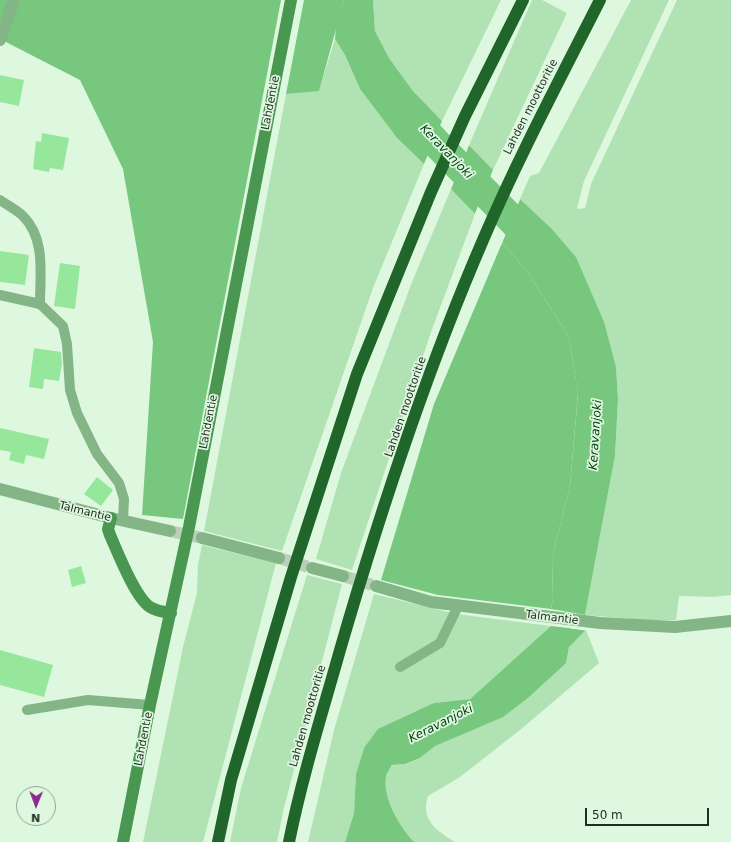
<!DOCTYPE html>
<style>
body{margin:0}
#map{position:relative;width:731px;height:842px;overflow:hidden;background:#def8df;font-family:"DejaVu Sans",sans-serif}
canvas{display:block}
.north{position:absolute;left:16px;top:786px;width:40px;height:40px;box-sizing:border-box;background:#def8df;border:1px solid #93a694;border-radius:50%;rotate:181deg;font-size:11px;font-weight:700;line-height:16px;text-align:center;color:#232c23}
.north::after{content:'';display:block;margin:auto;width:14px;height:18px;background:#8c2991;clip-path:polygon(50% 0,100% 100%,50% 72%,0 100%)}
.scale{position:absolute;left:585px;top:808px;width:124px;height:18px;box-sizing:border-box;border:2px solid #232c23;border-top:0;padding-left:5px;font-size:12px;line-height:14px;white-space:nowrap;color:#232c23;-webkit-text-stroke:3px #def8df;paint-order:stroke}
</style>
<div id="map">
<canvas width="731" height="842"></canvas>
<div class="north">N</div>
<div class="scale">50 m</div>
</div>
<script>
const ctx = document.querySelector('canvas').getContext('2d');
ctx.lineJoin = 'round';
function fill(path, color) { ctx.fillStyle = color; ctx.fill(path, 'evenodd'); }
function strokePath(path, color, width, dash) { ctx.strokeStyle = color; ctx.lineWidth = width; ctx.lineCap = dash ? 'butt' : 'round'; ctx.setLineDash(dash || []); ctx.stroke(path); }
function label(font, color, halo, rows, align = 'center') {
  ctx.font = font + ' "DejaVu Sans",sans-serif'; ctx.lineWidth = 3.5; ctx.setLineDash([]); ctx.textBaseline = 'middle'; ctx.strokeStyle = halo; ctx.fillStyle = color; for (const [text, x, y, turn = 0] of rows) {
    ctx.save(); ctx.translate(x, y); ctx.rotate((+turn || 0) * Math.PI / 180); ctx.textAlign = isNaN(turn) ? turn : align; if (halo) ctx.strokeText(text, 0, 0); ctx.fillText(text, 0, 0); ctx.restore();
  }
}
fill(new Path2D(`
 M 373,0 L 501,0 L 442,121 L 413,91 L 389,58 L 375,31 Z
 M 532,0 L 542,0 L 567,13 L 493,170 L 469,145 Z
 M 631,0 L 669,0 L 584,181 L 577,209 L 585,208 L 591,184 L 677,0 L 731,0 L 731,595 L 713,597 L 679,596 L 676,620 L 644,620 L 585,615 L 615,456 L 618,399 L 616,367 L 576,257 L 552,229 L 520,199 L 530,176 L 539,173 Z
 M 335,39 L 345,55 L 360,89 L 397,138 L 424,164 L 373,288 L 282,551 L 204,531 L 286,94 L 319,90 Z
 M 451,189 L 475,214 L 431,332 L 352,570 L 316,559 L 341,473 L 412,282 Z
 M 202,545 L 276,563 L 203,842 L 143,842 L 183,647 L 197,593 L 198,565 Z
 M 307,575 L 342,584 L 284,808 L 277,842 L 230,842 L 241,788 Z
 M 374,594 L 456,614 L 551,626 L 470,699 L 434,703 L 364,748 L 356,774 L 354,813 L 345,842 L 308,842 L 334,730 Z
 M 586,630 L 599,663 L 520,730 L 460,777 L 428,796 C 420,820 437,831 455,842 L 414,842 C 400,827 381,797 386,776 C 387,772 390,768 393,765 L 405,764 L 420,758 L 434,746 L 466,732 L 566,663 L 569,647 Z`), '#b1e2b3');
fill(new Path2D(`
 M 0,0 L 9,0 L 0,27 Z
 M 18,0 L 281,0 L 183,519 L 142,515 L 153,342 L 123,169 L 80,80 L 0,39 Z
 M 304,0 L 344,0 L 319,91 L 286,94 Z
 M 502,243 L 527,271 L 569,337 L 578,393 L 570,486 L 552,558 L 553,598 L 551,609 L 438,595 L 381,580 L 434,404 Z`), '#77c77e');
fill(new Path2D(`
 M 344,0 L 373,0 L 375,31 L 389,58 L 413,91 L 442,121 L 424,164 L 397,138 L 360,89 L 345,55 L 335,39 L 336,25 Z
 M 469,145 L 493,170 L 475,214 L 451,189 Z
 M 520,199 L 552,229 L 576,257 L 604,322 L 616,367 L 618,399 L 615,456 L 585,615 L 551,609 L 553,598 L 552,558 L 570,486 L 578,394 L 569,337 L 527,271 L 502,243 Z
 M 551,626 L 586,630 L 569,647 L 566,663 L 529,697 L 503,717 L 435,746 L 420,758 L 405,764 L 392,765 C 390,769 387,772 386,776 C 382,798 400,827 414,842 L 345,842 L 354,813 L 356,774 L 364,748 L 378,729 L 434,703 L 470,699 Z`), '#78c77e');
fill(new Path2D(`
 M 443,119 L 444,122 L 426,165 L 424,166 Z
 M 470,143 L 469,145 L 450,191 L 449,188 L 467,144 Z
 M 494,168 L 495,171 L 477,215 L 474,216 Z
 M 521,197 L 501,245 L 500,242 L 519,198 Z
 M 552,624 L 587,628 L 588,631 L 549,625 Z`), '#def8df');
strokePath(new Path2D(`
 M 407,111 C 449,160 498,202 540,250`), '#78c77e', 30);
fill(new Path2D(`
 M 0,75 L 24,80 L 19,106 L 0,102 Z
 M 42,133 L 69,138 L 63,170 L 50,168 L 49,172 L 33,169 L 36,141 L 41,142 Z
 M 0,251 L 29,255 L 25,285 L 0,282 Z
 M 60,263 L 80,266 L 75,309 L 54,306 Z
 M 34,348 L 61,352 L 62,364 L 59,381 L 44,379 L 43,389 L 29,387 Z
 M 0,428 L 49,439 L 44,459 L 26,455 L 24,464 L 9,460 L 11,452 L 0,450 Z
 M 97,477 L 113,490 L 101,506 L 84,494 Z
 M 81,566 L 86,583 L 72,587 L 68,570 Z
 M 0,650 L 53,665 L 44,697 L 0,685 Z`), '#96e79b');
strokePath(new Path2D(`
 M 170,531 L 202,538
 M 279,558 L 312,568
 M 343,576 L 376,586`), '#b9cfb9', 12, [12, 6]);
strokePath(new Path2D(`
 M 0,200 C 7,205 17,210 23,216 C 46,239 40,274 40,304
 M 0,295 L 40,304 L 63,326 L 67,344 L 70,390 L 77,413 L 97,454 L 119,483 L 124,499 L 123,521
 M 400,667 L 440,643 L 458,606
 M 27,710 L 88,700 L 150,705`), '#83b586', 10);
strokePath(new Path2D(`
 M 0,40 L 14,0
 M 0,489 L 111,518 L 170,531
 M 202,538 L 279,558
 M 312,568 L 343,576
 M 376,586 L 431,602 L 600,623 L 675,627 L 731,621`), '#83b586', 12);
strokePath(new Path2D(`
 M 111,518 L 108,529 L 110,535 C 118,553 135,597 150,607 C 156,611 163,612 171,613
 M 123,842 L 150,705 L 189,527 L 291,0`), '#499751', 12);
strokePath(new Path2D(`
 M 218,842 L 231,780 L 291,577 L 357,374 L 431,192 L 465,116 L 523,0
 M 289,842 C 302,777 322,714 340,650 C 380,512 426,372 483,240 C 518,158 560,79 600,0`), '#20652a', 12);
label('11px', '#232c23', '#def8df', [
 ["Lahdentie",271,103,-79],
 ["Lahden moottoritie",531,107,-63],
 ["Lahden moottoritie",406,407,-71],
 ["Lahdentie",209,422,-79],
 ["Talmantie",85,512,14],
 ["Talmantie",552,618,7],
 ["Lahden moottoritie",308,716,-74],
 ["Lahdentie",144,739,-79]
]);
label('italic 12px', '#064212', '#def8df', [
 ["Keravanjoki",446,152,46],
 ["Keravanjoki",596,435,-86],
 ["Keravanjoki",441,724,-27]
]);
</script>
